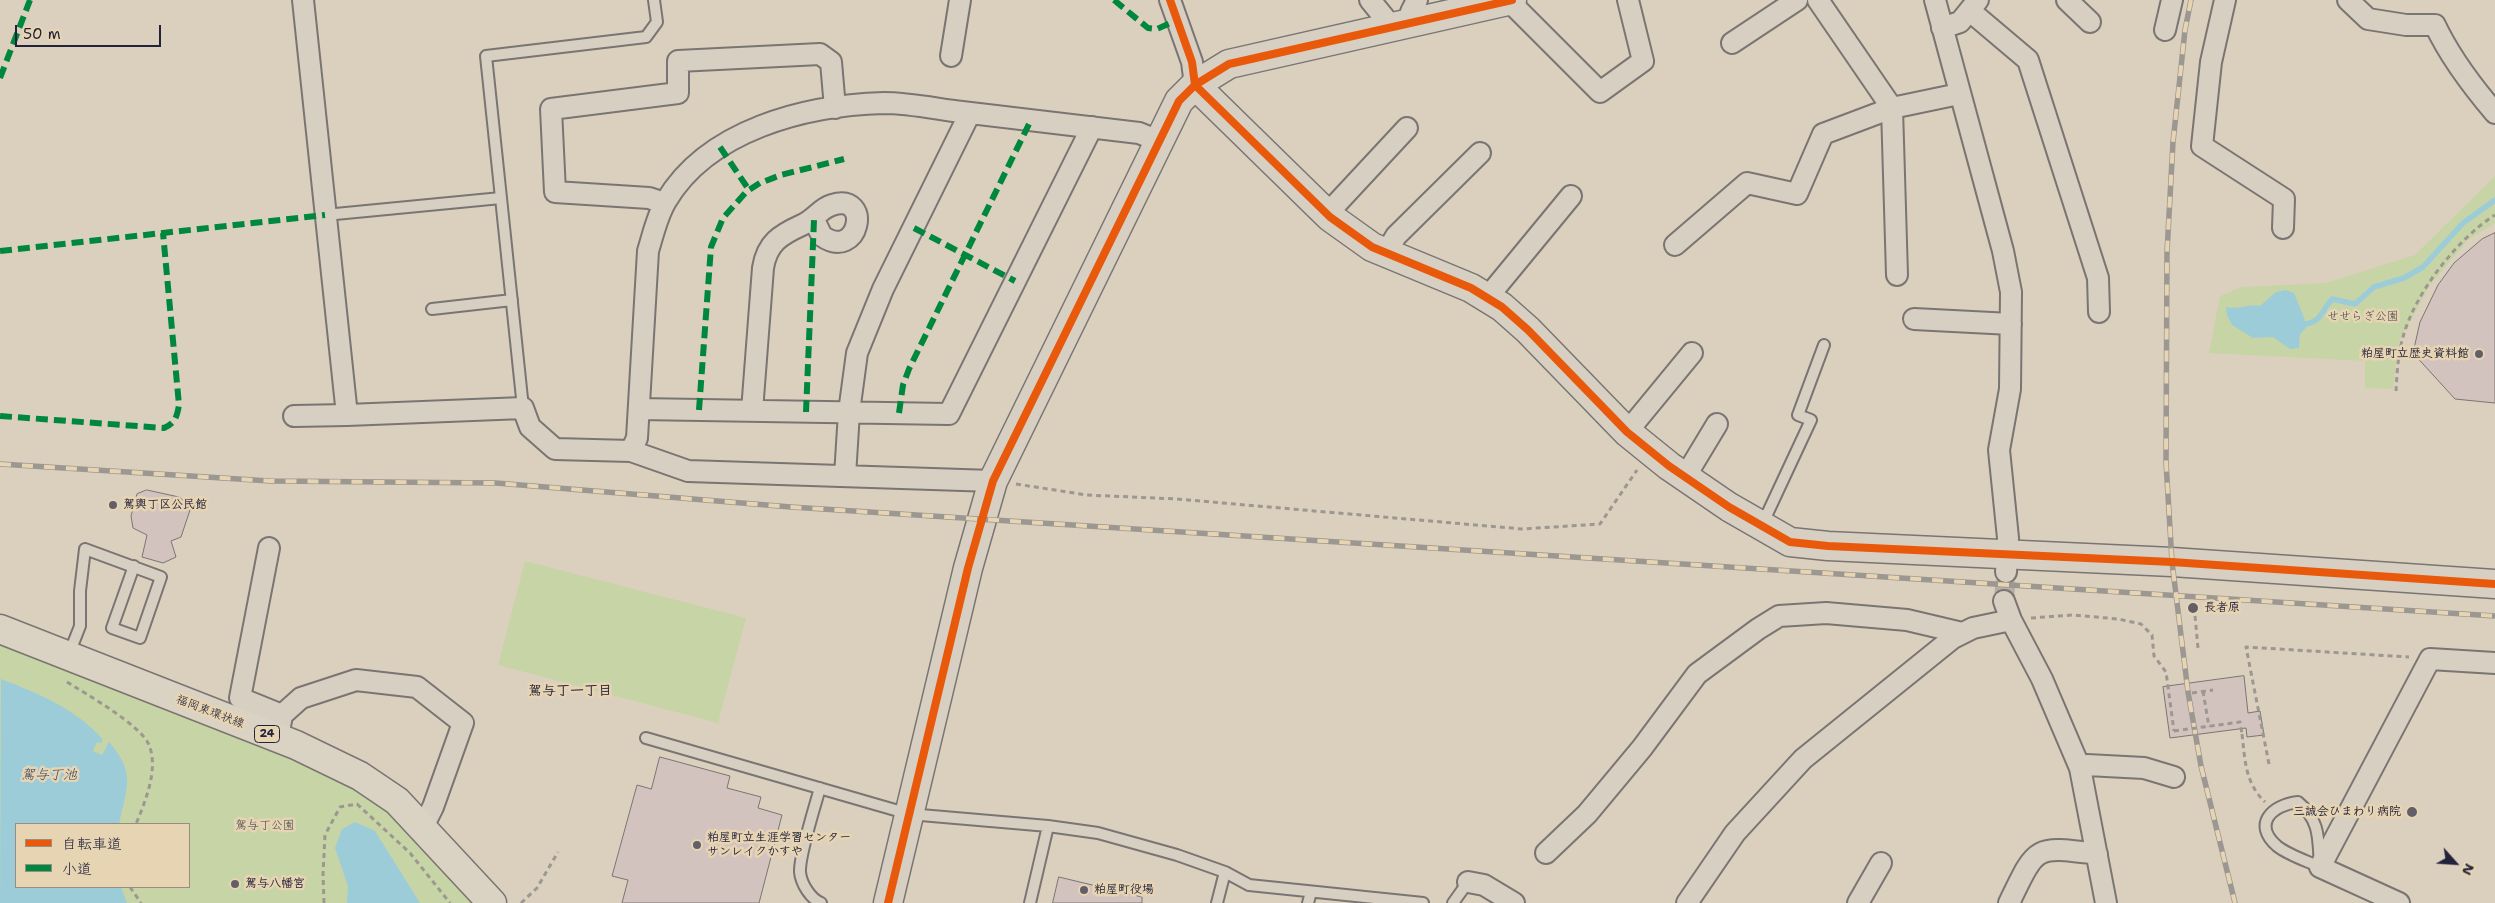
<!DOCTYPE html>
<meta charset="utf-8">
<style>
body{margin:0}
#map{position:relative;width:2495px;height:903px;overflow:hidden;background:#dbd0be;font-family:"Shantell Sans","Klee One",sans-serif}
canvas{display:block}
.legend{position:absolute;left:15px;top:823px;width:175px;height:65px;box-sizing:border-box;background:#e7d4b2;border:1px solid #988d82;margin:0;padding:6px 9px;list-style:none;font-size:15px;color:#22223b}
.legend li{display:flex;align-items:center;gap:10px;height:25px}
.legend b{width:25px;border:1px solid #988d82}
.north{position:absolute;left:2430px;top:838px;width:50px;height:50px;-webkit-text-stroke:4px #e7d4b2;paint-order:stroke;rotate:116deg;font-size:14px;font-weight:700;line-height:20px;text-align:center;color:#22223b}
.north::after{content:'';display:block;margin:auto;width:18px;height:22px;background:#22223b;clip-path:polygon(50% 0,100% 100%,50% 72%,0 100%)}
.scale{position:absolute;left:15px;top:25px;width:146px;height:22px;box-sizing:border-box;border:2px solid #22223b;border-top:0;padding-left:6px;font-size:15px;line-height:18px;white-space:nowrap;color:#22223b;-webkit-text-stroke:4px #e7d4b2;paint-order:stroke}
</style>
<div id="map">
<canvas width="2495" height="903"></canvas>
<ul class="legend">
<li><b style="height:6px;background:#e8590c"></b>自転車道</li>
<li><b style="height:6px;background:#00873e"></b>小道</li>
</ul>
<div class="north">N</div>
<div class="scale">50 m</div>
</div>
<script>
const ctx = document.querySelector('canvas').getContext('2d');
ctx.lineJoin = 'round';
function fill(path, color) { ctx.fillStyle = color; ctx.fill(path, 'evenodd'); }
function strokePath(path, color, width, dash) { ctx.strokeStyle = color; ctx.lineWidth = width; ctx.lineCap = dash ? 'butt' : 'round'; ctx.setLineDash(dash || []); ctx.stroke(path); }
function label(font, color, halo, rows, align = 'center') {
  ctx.font = font + ' "Shantell Sans","Klee One",sans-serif'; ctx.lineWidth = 5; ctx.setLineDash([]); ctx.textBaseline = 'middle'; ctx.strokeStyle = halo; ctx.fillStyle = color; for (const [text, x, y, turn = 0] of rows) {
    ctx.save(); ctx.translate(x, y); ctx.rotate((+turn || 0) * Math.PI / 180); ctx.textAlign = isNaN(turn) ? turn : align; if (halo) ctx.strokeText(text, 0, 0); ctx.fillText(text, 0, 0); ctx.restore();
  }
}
fill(new Path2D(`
 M 2495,176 L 2495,223 L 2468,240 L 2430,285 L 2398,344 L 2393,389 L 2365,388 L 2365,361 L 2209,353 L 2220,296 L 2242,287 L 2326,283 L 2415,255 Z
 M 525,561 L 746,618 L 718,723 L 498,665 Z
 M 0,642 L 289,751 L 385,806 L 475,903 L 0,903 ZM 16,824 L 189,824 L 189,887 L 16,887 Z`), '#c7d4a5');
fill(new Path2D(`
 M 2286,290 L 2294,293 C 2298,304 2305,316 2306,328 L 2300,334 L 2299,348 L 2290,349 L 2273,337 L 2253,338 L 2232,325 L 2227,315 L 2226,307 C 2239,310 2247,304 2260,306 L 2276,292 Z
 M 1,679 C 37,693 77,709 103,740 L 101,743 L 97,742 L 93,751 L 102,755 L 109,742 C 136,773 127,787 119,824 L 16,824 L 16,887 L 121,887 L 127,903 L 0,903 Z
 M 355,822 L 375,831 L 420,903 L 347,903 L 348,886 L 335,848 L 342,829 Z`), '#9dccd9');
strokePath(new Path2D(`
 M 2306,324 C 2322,321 2322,310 2332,299 L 2355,304 L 2374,287 L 2404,278 L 2423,267 L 2463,223 L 2495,200`), '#9dccd9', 5.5);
const building = new Path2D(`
 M 2495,233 L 2495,403 L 2455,399 L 2413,353 L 2420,322 L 2438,285 L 2454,263 L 2482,239 Z
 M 147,490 L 179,497 L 191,507 L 181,537 L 171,541 L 176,557 L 163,563 L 142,557 L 147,535 L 133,528 L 131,516 L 137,494 Z
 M 2244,676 L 2248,713 L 2260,711 L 2264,735 L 2247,737 L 2246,728 L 2170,738 L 2163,687 Z
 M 660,757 L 730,776 L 727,788 L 761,797 L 758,808 L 782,815 L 759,903 L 622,903 L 628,880 L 612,876 L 637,785 L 651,789 Z
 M 1059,877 L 1142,897 L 1142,903 L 1053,903 Z`);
fill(building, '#d3c3be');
strokePath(building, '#7a7572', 1);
strokePath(new Path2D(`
 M 2004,601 L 2006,572`), '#b6ada4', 20, [20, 10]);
const lane = new Path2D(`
 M 501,198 L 486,56 L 646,37 L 657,22 L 654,0
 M 325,215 L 501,198 L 523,408
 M 432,309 L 512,300
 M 1762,525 L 1811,420 L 1798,415 L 1824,345
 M 69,654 L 80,626 L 80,591 L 85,549 L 161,577 L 140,638 L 112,628 L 134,566
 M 646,738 L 909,814 L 1048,826 L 1098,833 L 1177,855 L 1225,872 L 1249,885 L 1423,903
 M 820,788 C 815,806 799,856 800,872 C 801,884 811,899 821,903
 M 2298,802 C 2321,821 2318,840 2320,867 C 2307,861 2288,855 2277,846 C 2252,824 2272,805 2298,802 Z
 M 1030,903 L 1048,826
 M 1217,903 L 1225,872
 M 1308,903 L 1311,892
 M 1453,903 L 1468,882`);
const street = new Path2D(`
 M 303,0 L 347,415 L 523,408 L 530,427 L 555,449 L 631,451 L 688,471 L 993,481
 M 1170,0 L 1192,62 L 1195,85
 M 1370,0 L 1392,27
 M 1818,0 L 1892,108 L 1897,275
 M 1935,0 L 2003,251 L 2011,292 L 2010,389 L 1999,450 L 2008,538 L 2006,572
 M 2067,0 L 2090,22
 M 2225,0 L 2211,62 L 2202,146 L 2284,199 L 2283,228
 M 2348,0 L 2368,19 L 2406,25 L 2435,25 C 2450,57 2472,86 2495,113
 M 1509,1 L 1600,92 L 1643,61 L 1628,0
 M 1970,11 L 2028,60 L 2098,278 L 2099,312
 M 1413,22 L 1411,12 L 1417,0
 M 1942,28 L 1960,22 L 1978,0
 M 2165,30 L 2172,0
 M 1732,43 L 1797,0
 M 951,56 L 960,0
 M 664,203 L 649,198 L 555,192 L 551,109 L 678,93 L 678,61 L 820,54 L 831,62 L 835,108
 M 1327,214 L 1407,128
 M 1675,245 L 1747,183 L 1797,194 L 1823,134 L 1892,108 L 1959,94
 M 1386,253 L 1396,236 L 1480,153
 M 1487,298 L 1571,196
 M 1914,319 L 2011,324
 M 639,409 L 949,414 L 1092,127
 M 752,411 L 763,268 C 767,243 780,235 802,225 C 816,219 819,209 832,205 C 873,192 859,262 822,236 L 814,220
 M 294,416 L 347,415
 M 1627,432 L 1692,353
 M 631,451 L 637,438 L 648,251 C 653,235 657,216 666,201 C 708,130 805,105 884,103 C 909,103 937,109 962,112 C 1021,119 1080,126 1139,133 L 1159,141
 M 845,476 L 849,412 L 857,353 L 883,289 L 970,113
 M 1685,477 L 1717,424
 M 269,548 L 240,698 L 282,715
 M 2004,601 L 2011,620 L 2042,679 L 2080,768 L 2106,903
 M 278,738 L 282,715 L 301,698 L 356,680 L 417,687 L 463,723 L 433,807 L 422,829
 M 2080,768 L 2087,765 L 2144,768 L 2174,777
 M 1546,853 L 1587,814 L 1642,748 L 1697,674 L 1758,629 L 1779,616 L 1826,613 L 1907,620 L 1962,633
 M 1468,882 L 1484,885 L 1514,903
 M 1687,903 L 1735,833 L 1803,759 L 1953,638 L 1973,628 L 2011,620
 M 1858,903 L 1881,863
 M 2009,903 C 2037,845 2034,846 2097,854
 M 2399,903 L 2320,867 L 2430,659 L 2495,663`);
const secondary = new Path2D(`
 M 1195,85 L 1330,217 L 1372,247 L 1471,288 L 1502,307 L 1528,330 L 1627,432 L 1669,466 L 1729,507 L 1790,542 L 1828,546 L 2172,562 L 2495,584
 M 888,903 L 968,568 L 993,481 L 1179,101 L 1195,85 L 1229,64 L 1512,0`);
const primary = new Path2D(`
 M 0,629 L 296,745 L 360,776 L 397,801 L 492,903`);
strokePath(lane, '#7a7572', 14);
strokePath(street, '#7a7572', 24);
strokePath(secondary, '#7a7572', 31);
strokePath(primary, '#7a7572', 31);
strokePath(new Path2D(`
 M 2396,391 C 2397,373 2398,354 2403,337 C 2415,293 2457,239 2495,215
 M 1016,484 L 1087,495 L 1177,499 L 1522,529 L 1600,524 L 1637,470
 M 2195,616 L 2198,648
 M 2031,618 L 2073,615 L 2118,619 L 2141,624 L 2152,635 L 2154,656 L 2166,672 L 2174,731
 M 67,682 C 86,694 141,725 149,745 C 159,769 145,802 136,824
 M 2203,691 L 2209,727
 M 2192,693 L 2213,690
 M 2242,734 C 2245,760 2245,783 2265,802
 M 2269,764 L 2246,647 L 2409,657
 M 130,887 L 141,903
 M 324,903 L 323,874 L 325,835 L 340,807 L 357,804 L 410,853 L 450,903
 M 521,903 L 537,888 L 558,852`), '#9c9791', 3, [5, 4]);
strokePath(lane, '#d7cfc2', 10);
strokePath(street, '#d7cfc2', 20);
strokePath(secondary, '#d7cfc2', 28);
strokePath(primary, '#dad2c3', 28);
const rail = new Path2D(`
 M 2191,0 L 2185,30 L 2173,142 L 2167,252 L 2166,462 L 2172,562 L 2188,692 L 2201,766 L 2235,903
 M 0,464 L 270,481 L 496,483 L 791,507 L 2495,616`);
strokePath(rail, '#9c9791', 5.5);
strokePath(rail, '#e7d4b2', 4, [11]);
strokePath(new Path2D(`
 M 2174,731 L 2240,722 L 2242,734`), '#9c9791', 3, [5, 4]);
strokePath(new Path2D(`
 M 1114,0 L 1148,28 L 1157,29 L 1177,20
 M 0,78 L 30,0
 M 720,147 L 749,190
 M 914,228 L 1015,281
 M 0,251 L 325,215
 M 699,410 L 711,247 L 723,218 L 746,192 L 760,183 L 781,175 L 844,159
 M 806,412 L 814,220
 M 899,413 L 903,385 L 909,369 L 1031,120
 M 0,416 L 164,428 C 175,423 177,417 179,405 L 163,233`), '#00873e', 6, [12, 6]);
strokePath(new Path2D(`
 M 1170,0 L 1192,62 L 1195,85 L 1330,217 L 1372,247 L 1471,288 L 1502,307 L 1528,330 L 1627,432 L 1669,466 L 1729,507 L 1790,542 L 1828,546 L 2172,562 L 2495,584
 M 888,903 L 968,568 L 993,481 L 1179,101 L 1195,85 L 1229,64 L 1512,0`), '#e8590c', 8);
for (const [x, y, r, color] of [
 [2479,354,5,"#635f69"],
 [113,505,5,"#635f69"],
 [2193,608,6,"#635f69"],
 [2412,812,6,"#635f69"],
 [697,845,5,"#635f69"],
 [235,884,5,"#635f69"],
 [1084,890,5,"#635f69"]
]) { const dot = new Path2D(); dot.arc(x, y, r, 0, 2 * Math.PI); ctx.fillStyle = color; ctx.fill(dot); strokePath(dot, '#e7d4b2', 2); }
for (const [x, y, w] of [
 [267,734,25]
]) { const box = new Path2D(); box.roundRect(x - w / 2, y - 8.5, w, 17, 4); ctx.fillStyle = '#e7d4b2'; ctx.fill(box); strokePath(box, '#22223b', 1); }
label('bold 11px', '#22223b', null, [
 ["24",267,734]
]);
label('12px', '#40464c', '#e7d4b2', [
 ["せせらぎ公園",2363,317],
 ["駕与丁公園",265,826]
]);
label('bold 12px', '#22223b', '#e7d4b2', [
 ["粕屋町立歴史資料館",2469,354,"right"],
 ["駕輿丁区公民館",123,505],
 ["長者原",2204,608],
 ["三誠会ひまわり病院",2401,812,"right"],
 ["粕屋町立生涯学習センター",707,838],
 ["サンレイクかすや",707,852],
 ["駕与八幡宮",245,884],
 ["粕屋町役場",1094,890]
], 'left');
label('12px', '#22223b', '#e7d4b2', [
 ["福岡東環状線",210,712,21]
]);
label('bold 14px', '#22223b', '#e7d4b2', [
 ["駕与丁一丁目",570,691]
]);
label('italic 14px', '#35445d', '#e7d4b2', [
 ["駕与丁池",49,775]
]);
</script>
